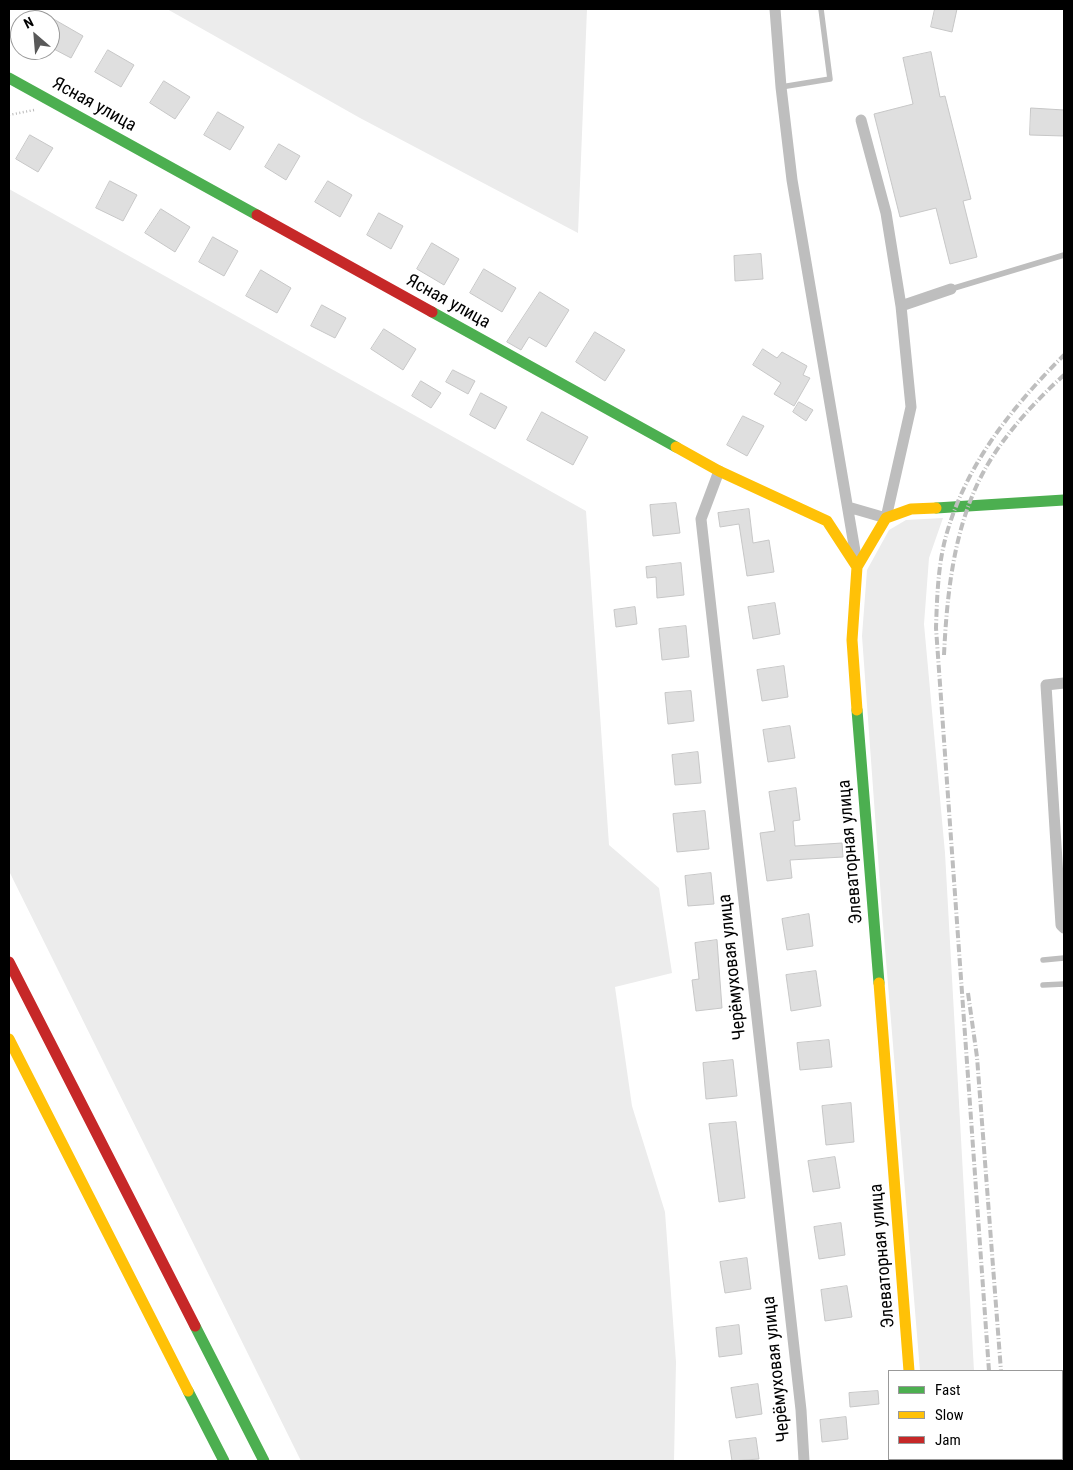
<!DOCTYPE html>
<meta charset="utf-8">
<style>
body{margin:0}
#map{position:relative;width:1073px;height:1470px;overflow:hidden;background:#fff;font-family:"Roboto Condensed",sans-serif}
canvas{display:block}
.frame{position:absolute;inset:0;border:10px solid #000;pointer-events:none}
.legend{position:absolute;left:888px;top:1370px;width:175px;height:90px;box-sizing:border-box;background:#fff;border:1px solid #999;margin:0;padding:6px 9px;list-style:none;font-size:15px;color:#000}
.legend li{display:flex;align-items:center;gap:10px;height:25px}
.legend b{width:25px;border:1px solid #999}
.north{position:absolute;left:10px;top:10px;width:50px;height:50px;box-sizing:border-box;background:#fff;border:1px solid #999;border-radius:50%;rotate:333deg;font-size:14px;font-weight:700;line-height:20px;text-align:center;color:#000}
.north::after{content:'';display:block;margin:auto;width:18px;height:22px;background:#595959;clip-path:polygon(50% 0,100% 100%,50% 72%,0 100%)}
</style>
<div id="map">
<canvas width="1073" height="1470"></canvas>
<div class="frame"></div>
<ul class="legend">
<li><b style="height:6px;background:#4caf50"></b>Fast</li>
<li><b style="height:6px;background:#ffc107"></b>Slow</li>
<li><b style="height:6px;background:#c62828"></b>Jam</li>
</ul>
<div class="north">N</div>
</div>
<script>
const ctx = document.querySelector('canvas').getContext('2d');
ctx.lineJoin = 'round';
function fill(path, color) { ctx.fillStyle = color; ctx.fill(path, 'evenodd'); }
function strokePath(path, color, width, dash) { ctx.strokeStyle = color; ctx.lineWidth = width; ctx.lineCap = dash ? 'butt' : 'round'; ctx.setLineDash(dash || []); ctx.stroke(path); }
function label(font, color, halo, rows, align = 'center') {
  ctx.font = font + ' "Roboto Condensed",sans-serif'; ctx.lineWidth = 5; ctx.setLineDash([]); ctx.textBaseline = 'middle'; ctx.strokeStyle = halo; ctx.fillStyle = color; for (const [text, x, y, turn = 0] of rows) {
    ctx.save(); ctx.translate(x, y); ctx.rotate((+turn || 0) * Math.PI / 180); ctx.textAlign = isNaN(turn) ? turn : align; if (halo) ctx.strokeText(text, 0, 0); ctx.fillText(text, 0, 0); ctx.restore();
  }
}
fill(new Path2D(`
 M 167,9 L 587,9 L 578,233 L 360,118 Z
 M 9,189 L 586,511 L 609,845 L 659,888 L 672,973 L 615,987 L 632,1106 L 665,1212 L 676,1362 L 674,1461 L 301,1461 L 9,871 Z
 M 943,518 L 929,558 L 924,624 L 945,853 L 974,1371 L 920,1371 L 882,912 L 862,636 L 867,570 L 889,530 L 906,520 Z`), '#ececec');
const building = new Path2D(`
 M 935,9 L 957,9 L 952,32 L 931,27 Z
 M 50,17 L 83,36 L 71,58 L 50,47 Z
 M 108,50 L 134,65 L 121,87 L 95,72 Z
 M 931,52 L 940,97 L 945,96 L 971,199 L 963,201 L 977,257 L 950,264 L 936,208 L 900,217 L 874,114 L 913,104 L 903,58 Z
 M 164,81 L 190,97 L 175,119 L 150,103 Z
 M 1031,108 L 1064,110 L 1064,136 L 1030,135 Z
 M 218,112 L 244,127 L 230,150 L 204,135 Z
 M 30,135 L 53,148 L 38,172 L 16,159 Z
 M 279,144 L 300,156 L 286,180 L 265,167 Z
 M 110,181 L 137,195 L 123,221 L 96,208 Z
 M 328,181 L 352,195 L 340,217 L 315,202 Z
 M 161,209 L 190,227 L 175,252 L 145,233 Z
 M 379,213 L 403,226 L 391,249 L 367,235 Z
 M 213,237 L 238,251 L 224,276 L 199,262 Z
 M 432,243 L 459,259 L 444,285 L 417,269 Z
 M 761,254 L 763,279 L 735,281 L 734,256 Z
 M 484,269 L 516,288 L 502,312 L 470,293 Z
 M 261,270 L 291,288 L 277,313 L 246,296 Z
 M 540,292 L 569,310 L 546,347 L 529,337 L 521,350 L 507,342 Z
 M 322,305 L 346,318 L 335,338 L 311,326 Z
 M 384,329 L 416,349 L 403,370 L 371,349 Z
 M 595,332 L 625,350 L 605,381 L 576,362 Z
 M 763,349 L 777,358 L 782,352 L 807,366 L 803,375 L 810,378 L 794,406 L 774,394 L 781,383 L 753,365 Z
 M 453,370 L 475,381 L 468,394 L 446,382 Z
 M 421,381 L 441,393 L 431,408 L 412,396 Z
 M 481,393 L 507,407 L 495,429 L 470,415 Z
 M 799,402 L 813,410 L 806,421 L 793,412 Z
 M 542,412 L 588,437 L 573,465 L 527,440 Z
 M 743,416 L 764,426 L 747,456 L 727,445 Z
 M 676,503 L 680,533 L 653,536 L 650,505 Z
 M 749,509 L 753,543 L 769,540 L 774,572 L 747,576 L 739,524 L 720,527 L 718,513 Z
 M 681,563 L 684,595 L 657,598 L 656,577 L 647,578 L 646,567 Z
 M 775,603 L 780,634 L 753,639 L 748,607 Z
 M 635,607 L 637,624 L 616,627 L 614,610 Z
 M 686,626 L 689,657 L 662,660 L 659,629 Z
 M 784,666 L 788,697 L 762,701 L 757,670 Z
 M 691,691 L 694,721 L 668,724 L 665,693 Z
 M 790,726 L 795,758 L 768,762 L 763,730 Z
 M 698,752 L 701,783 L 675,785 L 672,755 Z
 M 796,788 L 800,820 L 793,821 L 795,846 L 842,843 L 843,857 L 790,860 L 792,878 L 767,881 L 760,833 L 775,831 L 769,792 Z
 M 705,811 L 709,849 L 677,852 L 673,814 Z
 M 711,873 L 714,904 L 688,906 L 685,876 Z
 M 809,914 L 813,946 L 787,950 L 782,919 Z
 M 717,940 L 722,1008 L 696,1011 L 692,980 L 699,979 L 695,943 Z
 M 816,971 L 821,1006 L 791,1011 L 786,975 Z
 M 829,1040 L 832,1067 L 800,1070 L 797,1043 Z
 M 733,1060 L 737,1096 L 706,1099 L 703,1063 Z
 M 851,1103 L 854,1142 L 826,1145 L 822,1106 Z
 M 736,1122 L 745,1198 L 719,1202 L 709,1124 Z
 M 835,1157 L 840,1188 L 813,1192 L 808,1161 Z
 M 841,1223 L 845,1255 L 819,1259 L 814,1227 Z
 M 747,1258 L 751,1289 L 725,1293 L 720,1262 Z
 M 847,1286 L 852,1317 L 825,1321 L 821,1290 Z
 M 739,1325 L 742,1354 L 719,1357 L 716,1328 Z
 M 758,1384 L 762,1414 L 736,1418 L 731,1388 Z
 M 878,1391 L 879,1404 L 850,1407 L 849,1393 Z
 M 846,1417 L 848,1439 L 822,1442 L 820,1420 Z
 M 756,1438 L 759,1459 L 732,1461 L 729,1441 Z`);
fill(building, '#dfdfdf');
strokePath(building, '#c7c7c7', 1);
strokePath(new Path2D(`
 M 9,115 L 34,110`), '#b9b9b9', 2.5, [1, 2.5]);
strokePath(new Path2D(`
 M 781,87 L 830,79 L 821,9
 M 951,289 L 1064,255
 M 1043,960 L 1064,958
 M 1043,985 L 1064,984`), '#bebebe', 5.5);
strokePath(new Path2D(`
 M 775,9 L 781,87 L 792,180 L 857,563
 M 861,120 L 886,213 L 901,306
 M 719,471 L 701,519 L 801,1410 L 804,1461
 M 848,507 L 886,518 L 911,407 L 901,306 L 951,289
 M 1064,683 L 1046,685 L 1061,925 L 1064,928
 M 916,1459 L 916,1461`), '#bebebe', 11);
strokePath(new Path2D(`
 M 9,78 L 257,215
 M 432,312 L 676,447
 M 936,508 L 1064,500
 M 857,710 L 879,983
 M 195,1326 L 264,1461
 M 188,1391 L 224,1461`), '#4caf50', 11);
strokePath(new Path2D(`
 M 676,447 L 719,471 L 827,521 L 857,567
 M 857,710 L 852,640 L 857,567 L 886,518 L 911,509 L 936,508
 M 879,983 L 909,1371
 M 9,1039 L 188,1391`), '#ffc107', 11);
strokePath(new Path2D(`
 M 257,215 L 432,312
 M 9,962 L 195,1326`), '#c62828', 11);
strokePath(new Path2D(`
 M 944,655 C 947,592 954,526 984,471 C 1003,436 1035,401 1064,375
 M 968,993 L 977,1057 L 1001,1371
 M 989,1371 L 936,628 C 937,597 938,565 946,536 C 966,464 1013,406 1064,355
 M 994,1459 L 994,1461
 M 1006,1459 L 1006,1461`), '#bebebe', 4, [8, 2.5, 1, 2.5]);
label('18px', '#000', '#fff', [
 ["Ясная улица",94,105,29],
 ["Ясная улица",448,302,29],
 ["Элеваторная улица",851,852,-95],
 ["Черёмуховая улица",733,967,-96],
 ["Элеваторная улица",883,1256,-95],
 ["Черёмуховая улица",777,1369,-96]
]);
</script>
